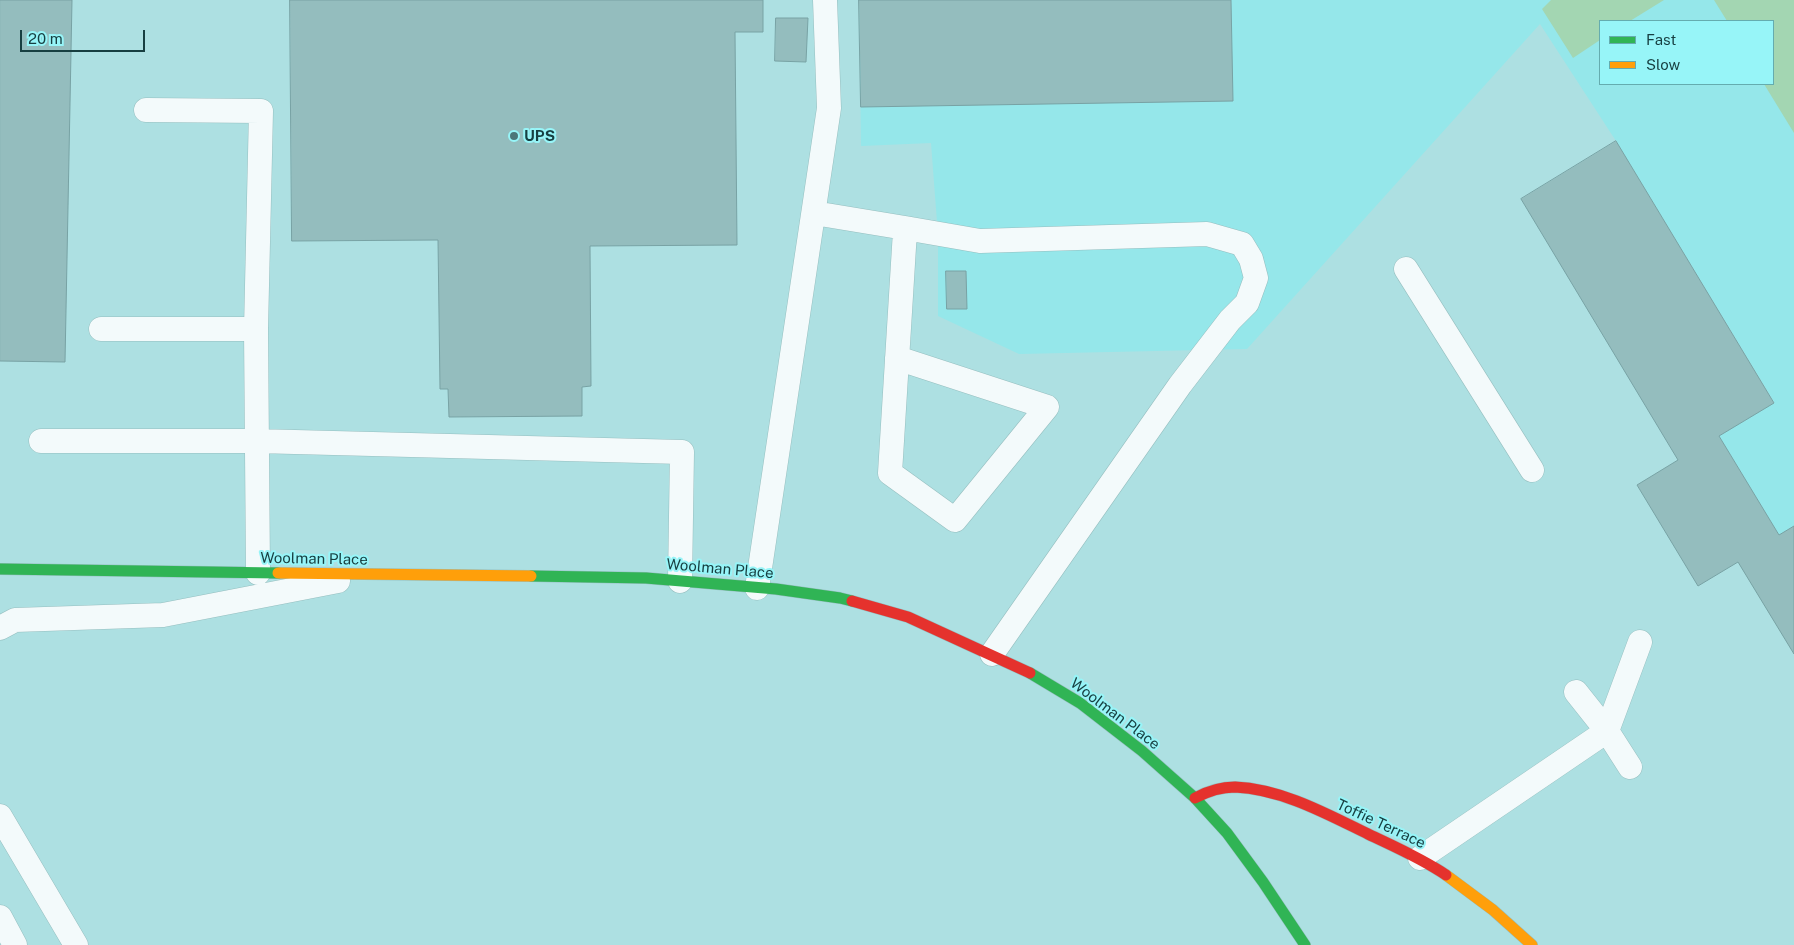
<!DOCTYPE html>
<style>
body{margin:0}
#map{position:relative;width:1794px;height:945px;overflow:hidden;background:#ade0e2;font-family:"Public Sans",sans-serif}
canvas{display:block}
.legend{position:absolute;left:1599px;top:20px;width:175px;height:65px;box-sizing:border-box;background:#97f5f8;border:1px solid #64acaf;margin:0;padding:6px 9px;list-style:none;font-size:15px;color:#173f41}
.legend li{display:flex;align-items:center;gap:10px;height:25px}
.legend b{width:25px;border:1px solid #64acaf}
.scale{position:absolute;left:20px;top:30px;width:125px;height:22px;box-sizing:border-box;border:2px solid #173f41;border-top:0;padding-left:6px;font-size:15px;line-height:18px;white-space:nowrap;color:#173f41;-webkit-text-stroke:4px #97f5f8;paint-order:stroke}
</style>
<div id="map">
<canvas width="1794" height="945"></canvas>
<ul class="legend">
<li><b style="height:6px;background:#30b455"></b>Fast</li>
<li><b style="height:6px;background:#ff9f0a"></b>Slow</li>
</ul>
<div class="scale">20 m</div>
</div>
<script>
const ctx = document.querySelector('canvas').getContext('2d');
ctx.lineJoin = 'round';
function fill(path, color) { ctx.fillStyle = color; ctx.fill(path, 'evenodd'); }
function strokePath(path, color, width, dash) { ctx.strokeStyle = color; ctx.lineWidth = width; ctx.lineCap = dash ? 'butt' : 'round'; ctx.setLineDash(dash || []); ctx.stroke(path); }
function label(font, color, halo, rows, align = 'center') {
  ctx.font = font + ' "Public Sans",sans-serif'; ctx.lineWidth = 4; ctx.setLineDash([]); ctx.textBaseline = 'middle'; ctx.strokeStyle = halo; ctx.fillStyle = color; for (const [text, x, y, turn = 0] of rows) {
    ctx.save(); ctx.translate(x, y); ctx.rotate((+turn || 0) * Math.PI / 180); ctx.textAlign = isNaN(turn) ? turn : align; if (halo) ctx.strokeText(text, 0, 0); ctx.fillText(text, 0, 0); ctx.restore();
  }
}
fill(new Path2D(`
 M 859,0 L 1794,0 L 1794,526 L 1779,535 L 1719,436 L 1774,402 L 1616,141 L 1540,24 L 1247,349 L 1019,354 L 938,316 L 938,235 L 931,143 L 861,146 ZM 1600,21 L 1773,21 L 1773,84 L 1600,84 Z`), '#95e7ea');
fill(new Path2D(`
 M 1551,0 L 1664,0 L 1630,21 L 1600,21 L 1600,40 L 1573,58 L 1542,9 Z
 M 1714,0 L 1794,0 L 1794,133 L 1764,84 L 1773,84 L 1773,21 L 1727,21 Z`), '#a3d6b2');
const building = new Path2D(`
 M 0,0 L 72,0 L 65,362 L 0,361 Z
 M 290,0 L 763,0 L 763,32 L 735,32 L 737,245 L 590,246 L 591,386 L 582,387 L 582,416 L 449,417 L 448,389 L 440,389 L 438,240 L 292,241 Z
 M 859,0 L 1231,0 L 1233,101 L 861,107 Z
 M 776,18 L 808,18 L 806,62 L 775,61 Z
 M 1616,141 L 1774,403 L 1719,436 L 1779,535 L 1794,526 L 1794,654 L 1738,562 L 1698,586 L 1637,485 L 1678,460 L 1521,199 Z
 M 946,271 L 966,271 L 967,309 L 947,309 Z`);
fill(building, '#94bdbe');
strokePath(building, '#78a2a4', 1);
const lane = new Path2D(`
 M 146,110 L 261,111 L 256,329
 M 814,213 L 905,228 L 905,231 L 890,473 L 955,520 L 1047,407 L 897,358
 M 905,228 L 980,241 L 1207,234 L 1242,244 L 1251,259 L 1256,278 L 1247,303 L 1230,320 L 1180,385 L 992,654
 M 1406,269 L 1532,470
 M 101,329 L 256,329 L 258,573
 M 41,441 L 256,441 L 682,452 L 680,581
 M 757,588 L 829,108 L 825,0
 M 0,628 L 15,620 L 163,615 L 338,581
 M 1576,692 L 1607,731 L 1630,767
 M 0,816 L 76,945
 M 1420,858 L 1607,731 L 1640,642
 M 0,917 L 15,945`);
const fast = new Path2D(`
 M 0,569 L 278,573
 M 531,576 L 646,578 L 776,589 L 840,598 L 852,601
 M 1030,673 L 1080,703 L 1142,751 L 1195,798 L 1227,833 L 1263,882 L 1305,945`);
const slow = new Path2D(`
 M 278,573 L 531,576
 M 1446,875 L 1493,910 L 1532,945`);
const jam = new Path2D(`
 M 852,601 L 908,617 L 1030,673
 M 1195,798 C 1208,791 1220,787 1235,787 C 1282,789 1327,814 1368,834 C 1395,847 1421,858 1446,875`);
strokePath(lane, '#95bebf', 25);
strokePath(fast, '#95bebf', 12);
strokePath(slow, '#95bebf', 12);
strokePath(jam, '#95bebf', 12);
strokePath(lane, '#f3fafb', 24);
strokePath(fast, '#30b455', 11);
strokePath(slow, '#ff9f0a', 11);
strokePath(jam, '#e5322d', 11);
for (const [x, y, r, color] of [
 [514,136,5,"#4c7779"]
]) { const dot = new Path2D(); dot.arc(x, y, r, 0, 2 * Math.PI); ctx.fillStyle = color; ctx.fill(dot); strokePath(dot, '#97f5f8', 2); }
label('bold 15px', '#173f41', '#97f5f8', [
 ["UPS",524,136]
], 'left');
label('15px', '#173f41', '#97f5f8', [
 ["Woolman Place",314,559,1],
 ["Woolman Place",720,569,5],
 ["Woolman Place",1115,714,37],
 ["Toffie Terrace",1381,824,25]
]);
</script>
